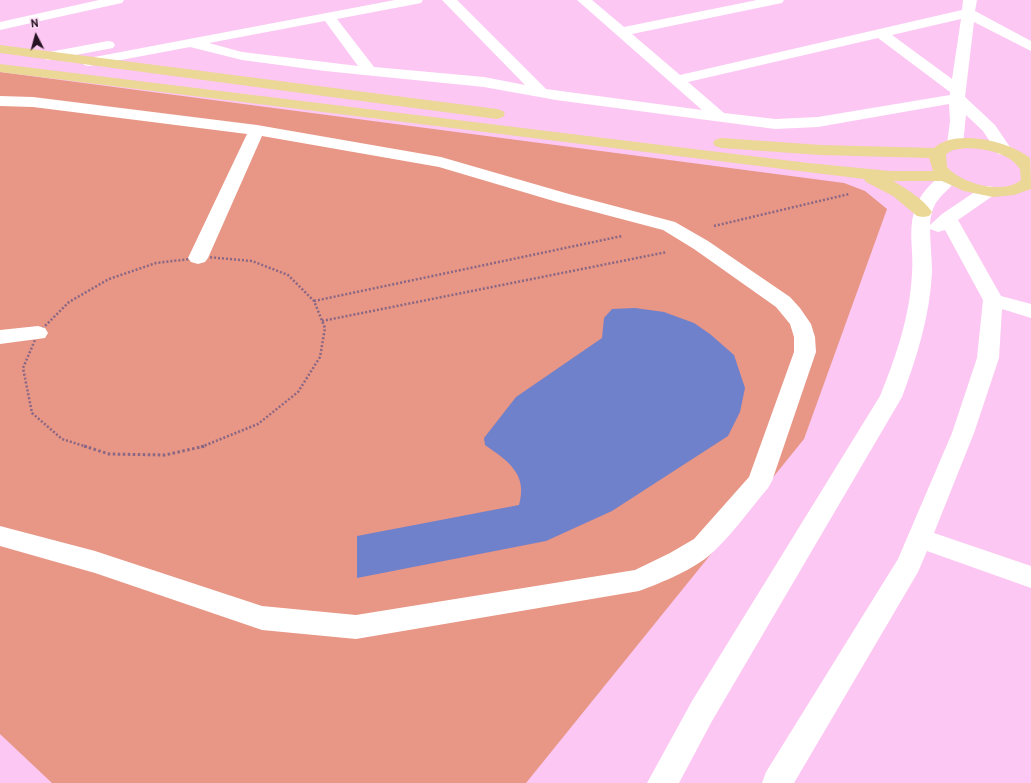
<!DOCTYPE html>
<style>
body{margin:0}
#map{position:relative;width:1031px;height:783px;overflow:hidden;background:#fcc7f2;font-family:Overpass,sans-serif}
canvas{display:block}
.north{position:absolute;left:16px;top:16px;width:40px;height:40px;-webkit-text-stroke:3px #fcdcf6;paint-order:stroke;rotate:354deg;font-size:11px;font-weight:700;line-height:16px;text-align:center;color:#251222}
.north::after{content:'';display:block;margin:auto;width:14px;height:18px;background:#251222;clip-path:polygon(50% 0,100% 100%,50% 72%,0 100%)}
</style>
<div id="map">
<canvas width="1031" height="783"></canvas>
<div class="north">N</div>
</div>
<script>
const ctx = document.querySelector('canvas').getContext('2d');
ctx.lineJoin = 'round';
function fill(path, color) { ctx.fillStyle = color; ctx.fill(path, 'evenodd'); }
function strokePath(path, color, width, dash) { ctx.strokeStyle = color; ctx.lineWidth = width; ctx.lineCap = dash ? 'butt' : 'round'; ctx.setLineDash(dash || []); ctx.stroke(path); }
fill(new Path2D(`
 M 0,72 L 844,183 L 865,191 L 887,209 L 804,439 L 526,783 L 52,783 L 0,734 Z`), '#e89685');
fill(new Path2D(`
 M 635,308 L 664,312 L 694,323 L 710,334 L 734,355 L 745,388 L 740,412 L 728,436 L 612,511 L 546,541 L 357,578 L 357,536 L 519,505 C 528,474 508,461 485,445 L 484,438 L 516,397 L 602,338 L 604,318 L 612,309 Z`), '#7081cb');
strokePath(new Path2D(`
 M 714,226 L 849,194
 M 314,301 L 622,236
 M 322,321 L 667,252
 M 87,447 L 62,439 L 32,413 L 23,368 L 38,333 L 69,302 L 109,279 L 156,263 L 207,257 L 252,261 L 288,275 L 314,301 L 325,328 L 320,357 L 298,392 L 258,424 L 201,447`), '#8a6784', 2.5, [2, 2]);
strokePath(new Path2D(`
 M 84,446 L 109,454 L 165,455 L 205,446`), '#8a6784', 3, [2.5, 2.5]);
fill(new Path2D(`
 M 99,0 L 124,0 L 122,3 L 117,4 L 0,30 L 0,22 Z
 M 395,0 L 423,0 L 421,3 L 416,4 L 337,19 L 374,67 L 484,77 L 525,85 L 442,0 L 457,0 L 546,89 L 702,110 L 577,0 L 592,0 L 624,27 L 757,0 L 784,0 L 782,3 L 777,4 L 632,34 L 680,75 L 962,10 L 963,0 L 977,0 L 975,11 L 1031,41 L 1031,51 L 974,22 L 965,97 L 995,125 L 1012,150 L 1010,154 L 1004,155 L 998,154 L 983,131 L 966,115 L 963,144 L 961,147 L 955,149 L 949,147 L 947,144 L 950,121 L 949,104 L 818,127 L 775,129 L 556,100 L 484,87 L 325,71 L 242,60 L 190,47 L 89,66 L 84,65 L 82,62 L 84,59 L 89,58 ZM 961,19 L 952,79 L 892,35 ZM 325,21 L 358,66 L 242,52 L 209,43 ZM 878,38 L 950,92 L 950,95 L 818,117 L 775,119 L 724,113 L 688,82 Z
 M 108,41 L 113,42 L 115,45 L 113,48 L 49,60 L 44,59 L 42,56 L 44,53 L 49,52 Z
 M 0,96 L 33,97 L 257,125 L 441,157 L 569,194 L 675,222 L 708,241 L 790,297 L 800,308 L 811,324 L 815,337 L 816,352 L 772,481 L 768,488 C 751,508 732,535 712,553 C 695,569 661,583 639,591 L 356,639 L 262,630 L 95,573 L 0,546 L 0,526 L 95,551 L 262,606 L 356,615 L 635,570 L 670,553 L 694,539 L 749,477 L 794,352 L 794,337 L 790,324 L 776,307 L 694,249 L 663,230 L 557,202 L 439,167 L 262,136 L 208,258 L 205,262 L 198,264 L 191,262 L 188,258 L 247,134 L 33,107 L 0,106 Z
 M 949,173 L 955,174 L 958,178 C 944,197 932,197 930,225 L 942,214 L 982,187 L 988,186 L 994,187 L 997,191 L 994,195 L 958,220 L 1001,296 L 1031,304 L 1031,318 L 1002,309 L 999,358 L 974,433 L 934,533 L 1031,566 L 1031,588 L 927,551 L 918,572 L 794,783 L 762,783 L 766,772 L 898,559 L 952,433 L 977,358 L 983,300 L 945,230 L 938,232 L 930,229 C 930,243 932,257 932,272 C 930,315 917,357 902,397 L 712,721 L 679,783 L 647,783 L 692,701 L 880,396 C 896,357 910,316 912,273 C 914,253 908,232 914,212 C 918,197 933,177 949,173 Z
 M 38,326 L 45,328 L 48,333 L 45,338 L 0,344 L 0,330 Z`), '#fff');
fill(new Path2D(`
 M 0,45 L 497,109 L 503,111 L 505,114 L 503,117 L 497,119 L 0,53 Z
 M 0,64 L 808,163 L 890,171 L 933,171 L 929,158 L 821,155 L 721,148 L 715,146 L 713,143 L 715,140 L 721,138 L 821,145 L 934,148 C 955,128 1010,141 1030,158 L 1031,189 L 1014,195 L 993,197 L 964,191 L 942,181 L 893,181 C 907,189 923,199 932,212 L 929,216 L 923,217 L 917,216 L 893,196 L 866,182 L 864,179 L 0,72 ZM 966,148 C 986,149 1008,152 1020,169 L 1021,180 C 1003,195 962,184 947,167 L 946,154 L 953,150 Z`), '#ebd796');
</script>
